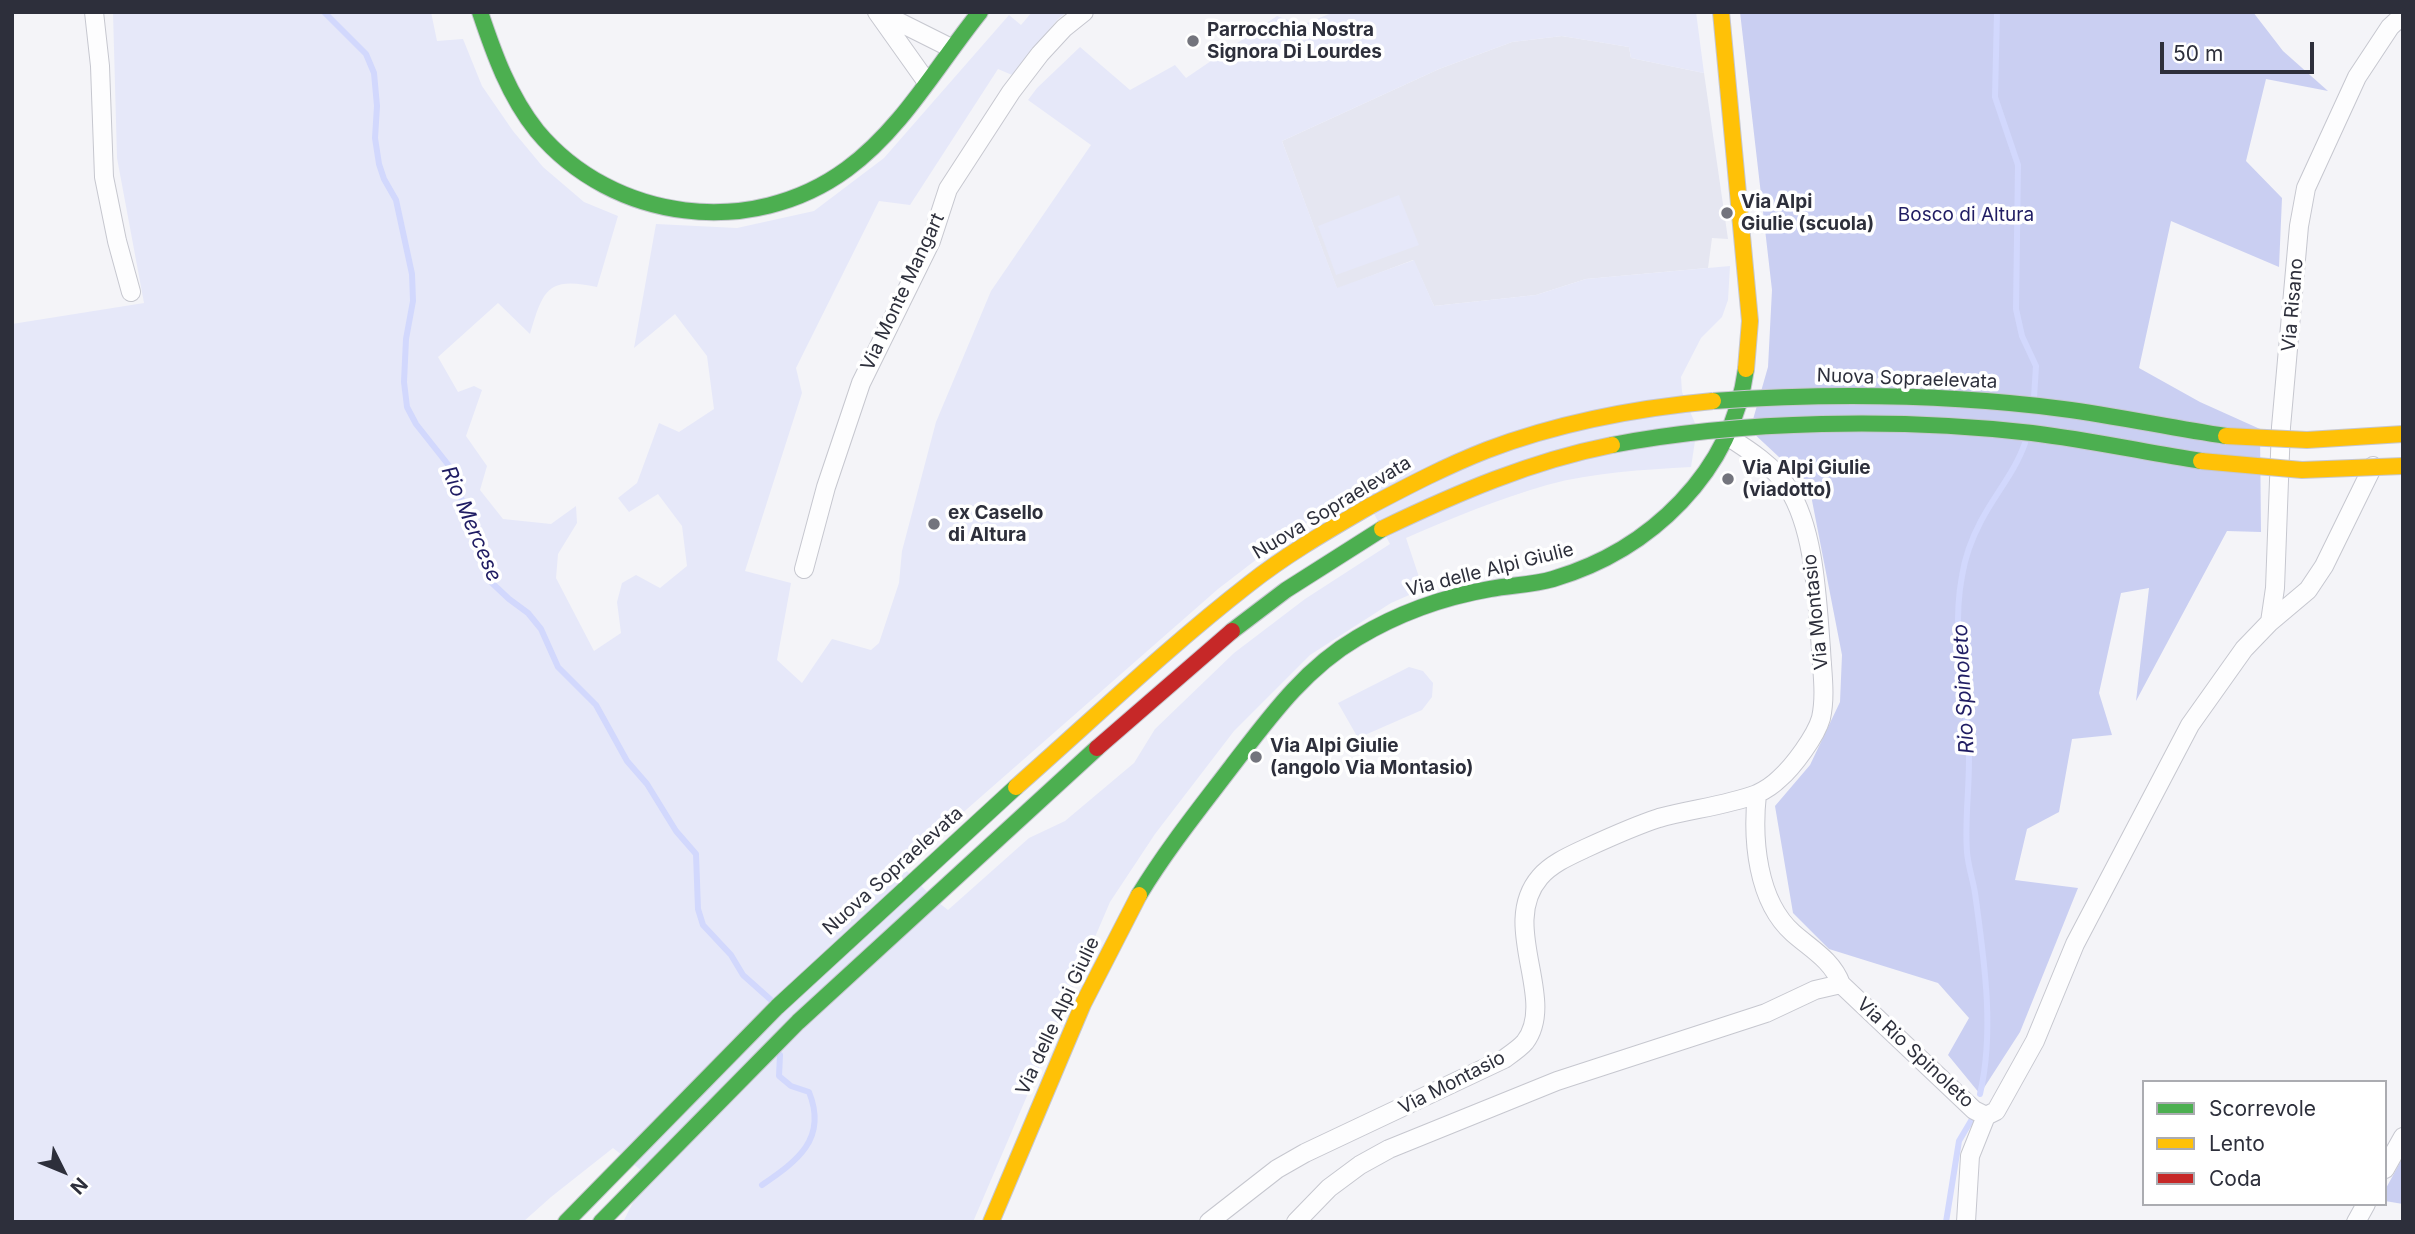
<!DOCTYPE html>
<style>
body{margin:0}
#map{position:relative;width:2415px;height:1234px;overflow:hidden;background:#f4f4f8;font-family:Inter,sans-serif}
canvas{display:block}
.frame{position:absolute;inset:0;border:14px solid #2d2f3b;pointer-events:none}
.legend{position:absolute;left:2142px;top:1080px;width:245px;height:126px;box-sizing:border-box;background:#fff;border:2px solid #abacb1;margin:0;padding:9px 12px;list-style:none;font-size:21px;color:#2d2f3b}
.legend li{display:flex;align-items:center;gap:14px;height:35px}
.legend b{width:35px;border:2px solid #abacb1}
.north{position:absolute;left:28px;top:1136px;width:70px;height:70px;-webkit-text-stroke:5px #fff;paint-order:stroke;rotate:133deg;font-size:19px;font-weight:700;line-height:28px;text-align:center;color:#2d2f3b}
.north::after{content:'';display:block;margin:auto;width:24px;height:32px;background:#2d2f3b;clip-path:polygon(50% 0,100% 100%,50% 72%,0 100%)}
.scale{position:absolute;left:2160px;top:42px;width:154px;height:32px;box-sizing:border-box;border:4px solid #2d2f3b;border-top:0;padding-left:9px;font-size:21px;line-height:24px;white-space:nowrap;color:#2d2f3b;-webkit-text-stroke:5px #fff;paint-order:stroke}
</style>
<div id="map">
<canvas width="2415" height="1234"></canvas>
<div class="frame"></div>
<ul class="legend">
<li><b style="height:9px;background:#4caf50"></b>Scorrevole</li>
<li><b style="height:9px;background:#ffc107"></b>Lento</li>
<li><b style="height:9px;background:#c62828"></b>Coda</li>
</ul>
<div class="north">N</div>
<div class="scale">50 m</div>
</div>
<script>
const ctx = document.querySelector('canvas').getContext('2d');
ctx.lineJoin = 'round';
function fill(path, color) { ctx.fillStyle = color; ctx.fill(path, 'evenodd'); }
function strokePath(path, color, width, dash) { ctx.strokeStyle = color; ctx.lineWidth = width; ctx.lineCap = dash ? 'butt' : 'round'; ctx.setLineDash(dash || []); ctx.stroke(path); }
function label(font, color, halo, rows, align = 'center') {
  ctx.font = font + ' Inter,sans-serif'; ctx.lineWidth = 7; ctx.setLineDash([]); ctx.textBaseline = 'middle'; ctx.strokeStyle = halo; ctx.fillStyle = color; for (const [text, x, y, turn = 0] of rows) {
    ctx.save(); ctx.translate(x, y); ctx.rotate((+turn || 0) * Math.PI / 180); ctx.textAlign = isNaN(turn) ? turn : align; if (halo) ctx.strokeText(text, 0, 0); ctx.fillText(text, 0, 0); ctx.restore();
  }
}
fill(new Path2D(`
 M 1562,36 L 1629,47 L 1631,58 L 1704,73 L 1728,239 L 1712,238 L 1708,268 L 1586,279 L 1536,295 L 1434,306 L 1413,260 L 1337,289 L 1282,141 L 1439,69 L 1512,42 Z`), '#e5e6f1');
fill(new Path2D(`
 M 113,12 L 431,12 L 437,41 L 463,39 L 482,86 L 513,131 L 543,167 L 584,202 L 618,216 L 597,287 C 547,276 543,290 530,334 L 498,303 L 438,357 L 458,392 L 474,386 L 482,390 L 466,436 L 487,466 L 480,490 L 503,519 L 551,524 L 576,506 L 577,523 L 558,554 L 556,578 L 594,651 L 621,633 L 617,602 L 622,583 L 636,575 L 660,588 L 687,566 L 682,526 L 658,494 L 629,512 L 618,498 L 637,483 L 659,423 L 679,432 L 714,409 L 707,356 L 675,314 L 634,348 L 656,224 L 737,228 L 814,211 L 884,158 L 1009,15 L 1021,25 L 1032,12 L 1067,12 L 1058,19 L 1012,75 L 998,69 L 910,205 L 879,201 L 796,368 L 802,393 L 745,571 L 791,583 L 777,660 L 802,683 L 832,639 L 871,650 L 879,643 L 899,583 L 902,551 L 936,422 L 991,291 L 1091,145 L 1028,100 L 1037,88 L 1080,47 L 1130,90 L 1175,65 L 1186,78 L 1277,16 L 1302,25 L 1334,12 L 1696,12 L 1704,73 L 1631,58 L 1629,47 L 1562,36 L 1512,42 L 1439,69 L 1282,141 L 1337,288 L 1414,260 L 1434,306 L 1536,295 L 1586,279 L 1730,266 L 1728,300 L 1722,317 L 1701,338 L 1681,377 L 1682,392 L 1697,428 L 1691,467 C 1643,470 1594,472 1547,485 C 1498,499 1452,518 1406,538 L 1423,589 L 1391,603 L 1310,655 L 1234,731 L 1155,834 L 1110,902 L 973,1222 L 623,1222 L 647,1175 L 613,1148 L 551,1197 L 523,1222 L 12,1222 L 12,324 L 144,303 L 117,158 ZM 1362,491 L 1390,544 L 1305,599 L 1234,653 L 1155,729 L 1134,763 L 1065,821 L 1029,838 L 948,910 L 933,898 L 902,866 L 1218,589 L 1296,529 Z
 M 1399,195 L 1419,245 L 1336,275 L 1318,226 Z
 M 1409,667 L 1423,671 L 1433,683 L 1432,697 L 1422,710 L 1358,738 L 1338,703 Z`), '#e6e8f9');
fill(new Path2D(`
 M 1740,12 L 2253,12 L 2283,51 L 2328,91 L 2266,79 L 2246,161 L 2282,198 L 2279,267 L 2171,221 L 2139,368 L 2200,402 L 2260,429 L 2261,532 L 2227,531 L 2136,701 L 2149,588 L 2121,593 L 2099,693 L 2112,735 L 2072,739 L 2059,812 L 2027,829 L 2015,880 L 2078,888 L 2020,1032 L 1980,1094 L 1948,1055 L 1969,1018 L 1938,983 L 1829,949 L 1793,913 L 1775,806 L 1810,765 L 1840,702 L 1842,655 L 1809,485 L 1750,430 L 1768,367 L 1772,290 Z
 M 2403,1157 L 2403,1204 L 2385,1201 L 2385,1190 Z`), '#cacff2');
strokePath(new Path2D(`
 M 324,12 L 366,54 L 374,73 L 377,106 L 375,138 L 379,164 L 384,179 L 396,200 L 412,274 L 413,301 L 406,339 L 404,382 L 407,407 L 416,424 L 450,467 L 492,583 L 509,599 L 528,613 L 541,629 L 558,667 L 596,705 L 627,761 L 647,784 L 676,831 L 696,854 L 698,909 L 703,925 L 731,955 L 743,975 L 771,1000
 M 1997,12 L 1995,97 L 2018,165 L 2016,309 L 2022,336 L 2036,366 L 2034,398
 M 1980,1094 C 1995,1030 1984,959 1975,893 C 1973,880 1968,866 1967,852 C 1964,813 1972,774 1968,735 C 1963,683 1952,628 1962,576 C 1965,557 1972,538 1981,521 C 1995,494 2015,472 2025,443
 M 762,1185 C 797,1161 828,1139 809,1092 L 791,1086 L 779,1076 L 780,1055
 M 1946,1222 L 1959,1141 L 1975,1114`), '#d2d8fd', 6);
const street = new Path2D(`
 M 94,12 L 100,66 L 104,177 L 117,241 L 131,292
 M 877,12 L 926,81
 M 879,12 L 951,48
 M 1727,436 C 1749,450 1774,466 1788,488 C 1815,530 1817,600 1821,649 C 1822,672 1826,695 1821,718 C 1816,736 1793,767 1779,779 C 1773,785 1765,790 1757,794
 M 804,569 L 826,487 L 861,383 L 931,241 L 948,189 L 1011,92 L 1040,54 L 1064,28 L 1084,12
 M 2270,622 L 2275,588 L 2281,427 L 2299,226 L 2306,188 L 2357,77 L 2390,27 L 2403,15
 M 2385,1169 L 2403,1137
 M 1209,1222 L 1277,1169 L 1305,1153 L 1504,1059 C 1511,1054 1520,1048 1525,1042 C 1558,998 1498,926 1540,877 C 1551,864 1569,856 1584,849 C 1608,838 1634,826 1659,818 C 1691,809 1725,806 1757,794 C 1752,839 1757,901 1793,933 C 1811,949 1832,960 1841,984
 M 1296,1222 L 1329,1188 L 1360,1165 L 1389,1149 L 1557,1081 L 1766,1013 L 1815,990 L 1841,984 L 1974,1110 L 1986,1116 L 1996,1111 L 2035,1041 L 2075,944 L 2190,725 L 2244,649 L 2270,622 L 2308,590 L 2324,566 L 2373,466
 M 1966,1222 L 1970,1156 L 1986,1116
 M 2356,1222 L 2366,1204`);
const fast = new Path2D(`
 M 480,12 C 494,54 509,96 537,131 C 613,222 752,239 847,169 C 902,129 938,64 980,12
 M 1232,631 L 1286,590 L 1382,529
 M 1139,895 C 1167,849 1200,808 1232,766 C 1269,718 1304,669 1357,638 C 1397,614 1444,597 1490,589 C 1511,585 1533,585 1553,579 C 1651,550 1732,472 1746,369
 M 566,1222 L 777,1007 L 1016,787
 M 601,1222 L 798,1022 L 1097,748`);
const slow = new Path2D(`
 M 1721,12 L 1750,321 L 1746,369
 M 1016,787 C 1093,719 1168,647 1249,584 C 1287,554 1329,530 1370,506
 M 991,1222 L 1083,1004 L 1139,895`);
const jam = new Path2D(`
 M 1097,748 L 1232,631`);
strokePath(street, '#c6c7cf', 20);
strokePath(fast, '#c6c7cf', 18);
strokePath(slow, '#c6c7cf', 18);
strokePath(jam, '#c6c7cf', 18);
strokePath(street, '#fdfdfe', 18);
strokePath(fast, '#4caf50', 16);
strokePath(slow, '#ffc107', 16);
strokePath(jam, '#c62828', 16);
const fastBridge = new Path2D(`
 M 1713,401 C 1830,393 1946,394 2063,409 C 2117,416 2171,428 2226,436
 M 1612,445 C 1742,420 1901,418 2032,433 C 2089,440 2144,452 2201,461`);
const slowBridge = new Path2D(`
 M 2226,436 L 2307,440 L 2403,434
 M 2201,461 L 2302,470 L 2403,466
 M 1370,506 C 1408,486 1446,466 1487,450 C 1558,423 1637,408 1713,401
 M 1382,529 C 1457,493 1531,461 1612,445`);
strokePath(fastBridge, '#c6c7cf', 18, []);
strokePath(slowBridge, '#c6c7cf', 18, []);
strokePath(fastBridge, '#4caf50', 16);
strokePath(slowBridge, '#ffc107', 16);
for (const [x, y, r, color] of [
 [1193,41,7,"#73747d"],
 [1727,213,7,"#73747d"],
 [1728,479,7,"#73747d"],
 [934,524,7,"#73747d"],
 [1256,757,7,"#73747d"]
]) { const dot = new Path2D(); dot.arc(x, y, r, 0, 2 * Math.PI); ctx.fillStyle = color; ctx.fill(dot); strokePath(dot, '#fff', 2.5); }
label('bold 19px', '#2d2f3b', '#fff', [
 ["Parrocchia Nostra",1207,30],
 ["Signora Di Lourdes",1207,52],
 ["Via Alpi",1741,202],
 ["Giulie (scuola)",1741,224],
 ["Via Alpi Giulie",1742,468],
 ["(viadotto)",1742,490],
 ["ex Casello",948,513],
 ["di Altura",948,535],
 ["Via Alpi Giulie",1270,746],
 ["(angolo Via Montasio)",1270,768]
], 'left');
label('19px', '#201d63', '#fff', [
 ["Bosco di Altura",1966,215]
]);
label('19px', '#2d2f3b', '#fff', [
 ["Via Monte Mangart",903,292,-65],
 ["Via Risano",2293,305,-85],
 ["Nuova Sopraelevata",1907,379,2],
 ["Nuova Sopraelevata",1332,508,-31],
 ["Via delle Alpi Giulie",1490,570,-14],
 ["Via Montasio",1816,612,-96],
 ["Nuova Sopraelevata",893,871,-42],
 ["Via delle Alpi Giulie",1058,1016,-65],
 ["Via Rio Spinoleto",1915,1053,43],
 ["Via Montasio",1452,1083,-27]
]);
label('italic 21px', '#201d63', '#fff', [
 ["Rio Mercese",471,524,67],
 ["Rio Spinoleto",1964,689,-93]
]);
</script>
